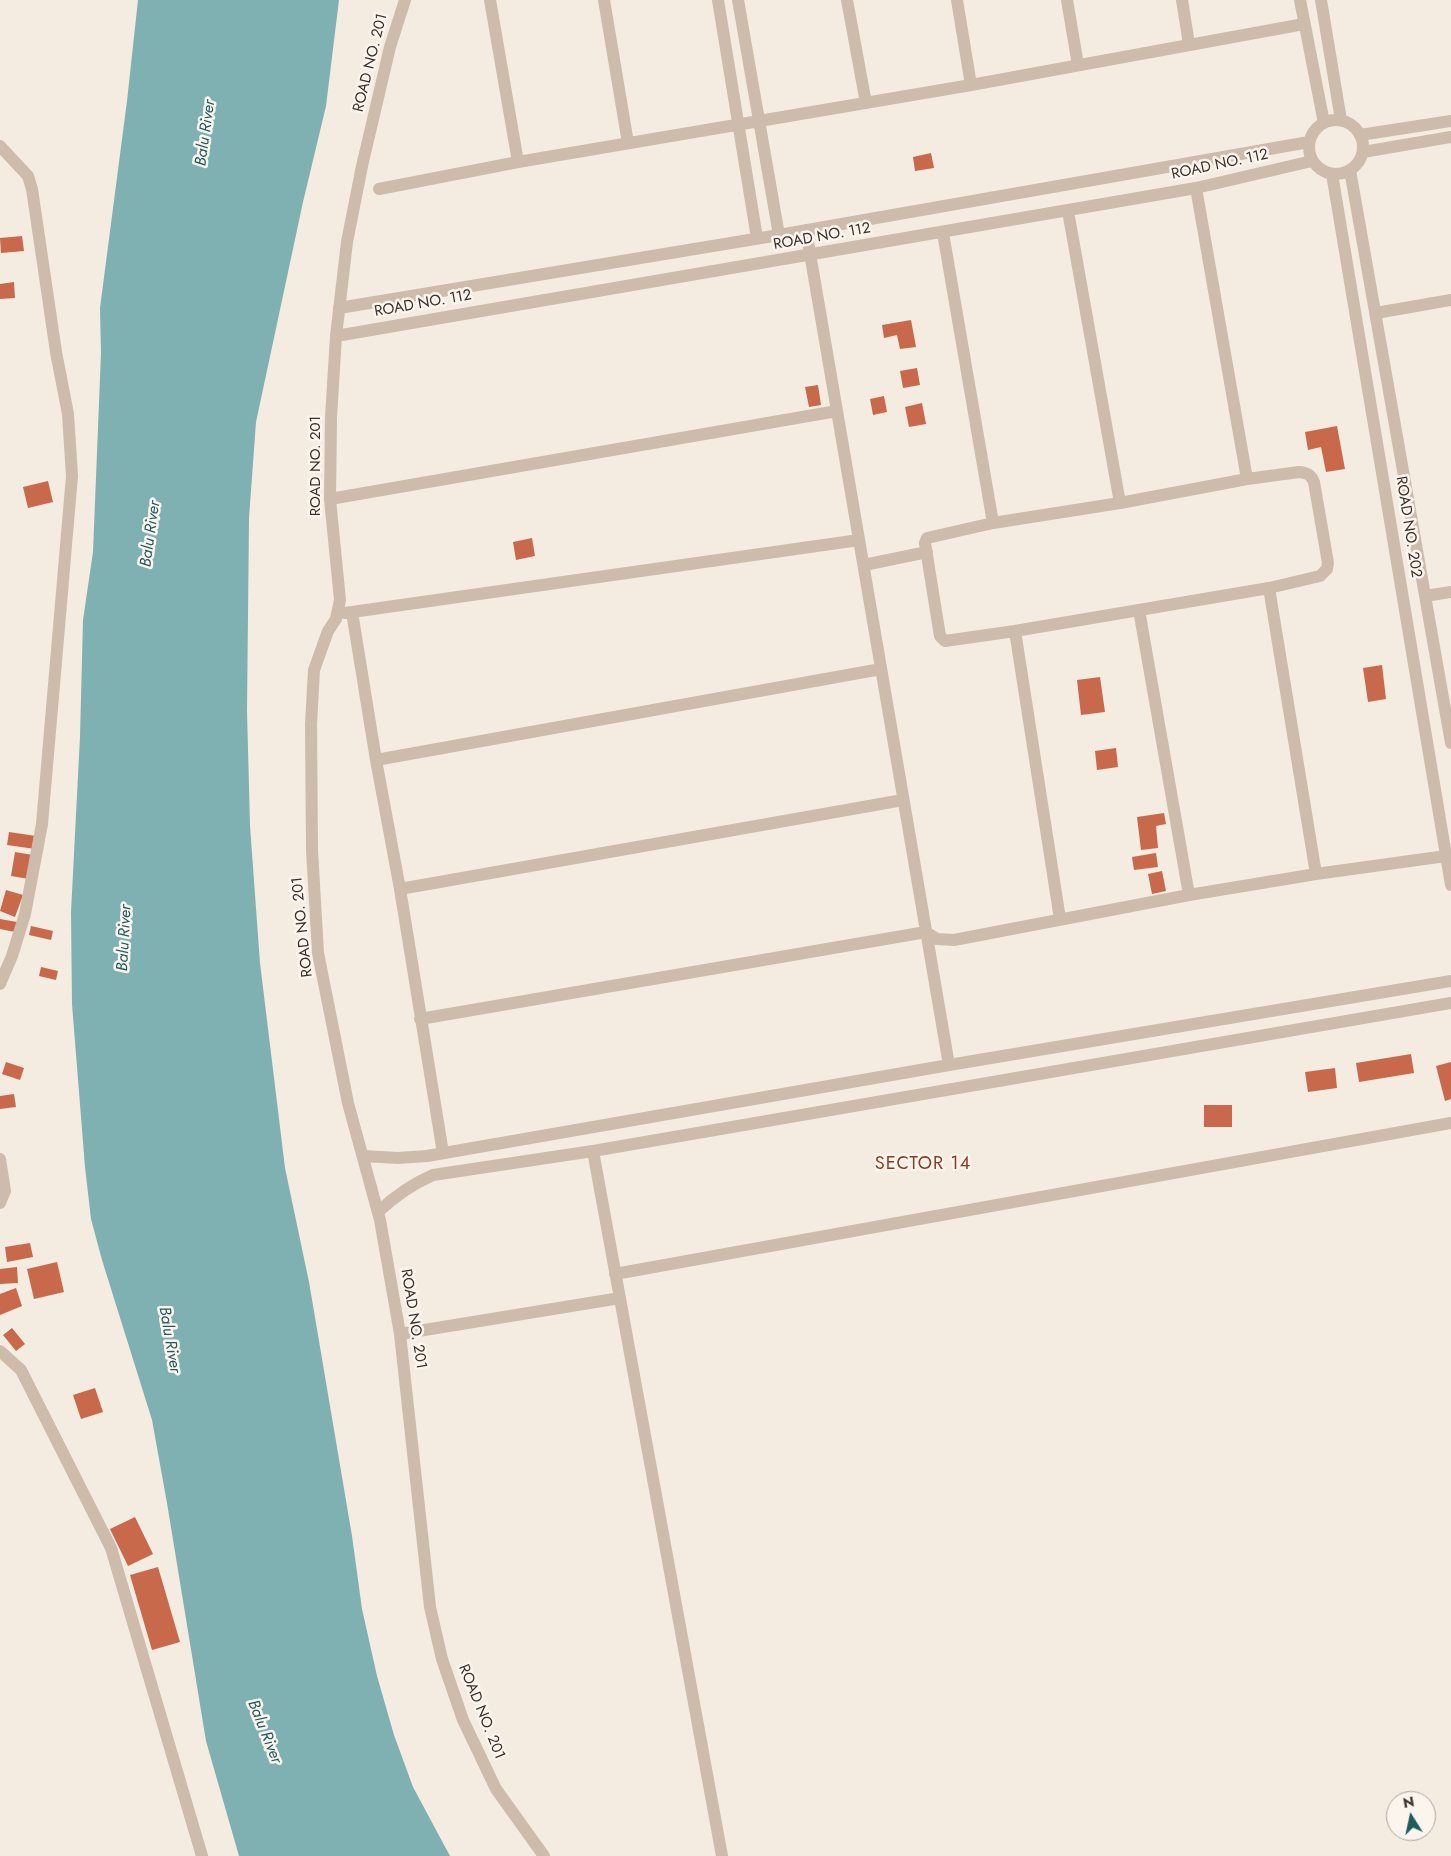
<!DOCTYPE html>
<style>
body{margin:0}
#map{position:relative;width:1451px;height:1856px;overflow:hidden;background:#f4ebe1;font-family:Jost,sans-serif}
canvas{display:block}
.north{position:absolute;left:1386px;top:1791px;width:50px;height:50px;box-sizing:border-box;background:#fbf5ee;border:1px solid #aea6a0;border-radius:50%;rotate:350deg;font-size:14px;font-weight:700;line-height:20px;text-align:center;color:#3b302b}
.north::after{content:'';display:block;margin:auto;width:18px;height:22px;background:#1f5a5e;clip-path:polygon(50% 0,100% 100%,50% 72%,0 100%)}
</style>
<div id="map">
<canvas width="1451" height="1856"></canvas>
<div class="north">N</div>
</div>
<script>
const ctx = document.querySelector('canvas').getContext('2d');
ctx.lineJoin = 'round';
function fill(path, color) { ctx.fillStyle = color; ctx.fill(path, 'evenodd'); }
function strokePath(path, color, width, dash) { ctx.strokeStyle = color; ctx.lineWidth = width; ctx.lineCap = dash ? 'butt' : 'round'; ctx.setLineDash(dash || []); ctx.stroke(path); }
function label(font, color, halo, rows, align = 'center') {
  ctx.font = font + ' Jost,sans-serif'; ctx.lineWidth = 5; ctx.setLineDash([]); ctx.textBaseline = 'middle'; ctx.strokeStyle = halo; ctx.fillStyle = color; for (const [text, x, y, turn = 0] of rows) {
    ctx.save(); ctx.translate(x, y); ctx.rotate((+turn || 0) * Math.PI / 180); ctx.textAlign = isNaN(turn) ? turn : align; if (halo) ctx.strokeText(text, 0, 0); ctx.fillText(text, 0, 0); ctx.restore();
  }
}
fill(new Path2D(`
 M 138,0 L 339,0 L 326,106 L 303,202 L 256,422 L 249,518 L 247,711 L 250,826 L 260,963 L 285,1168 L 309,1282 L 352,1536 L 362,1609 L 377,1676 L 394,1735 L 413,1787 L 450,1856 L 239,1856 L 206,1741 L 167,1503 L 152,1420 L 102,1260 L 91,1219 L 85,1167 L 72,1004 L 71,912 L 80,737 L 83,620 L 93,552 L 101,353 L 100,308 L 127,101 Z`), '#7fb0b2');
fill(new Path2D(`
 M 931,153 L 934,168 L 915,171 L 913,157 Z
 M 22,236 L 24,251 L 1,253 L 0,238 Z
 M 14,282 L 15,298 L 0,299 L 0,284 Z
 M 911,320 L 916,347 L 900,349 L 897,335 L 884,338 L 882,325 Z
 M 917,368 L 920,385 L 903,388 L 900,371 Z
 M 818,385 L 821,405 L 809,407 L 805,387 Z
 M 884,396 L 887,412 L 873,415 L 870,399 Z
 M 922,403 L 926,424 L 909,427 L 905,407 Z
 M 1337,426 L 1345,469 L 1326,472 L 1321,447 L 1308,450 L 1305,432 Z
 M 48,481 L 53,502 L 28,508 L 23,487 Z
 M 532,538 L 535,556 L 516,560 L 513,542 Z
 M 1382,665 L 1386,699 L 1368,702 L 1363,668 Z
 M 1100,677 L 1105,712 L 1081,715 L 1077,680 Z
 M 1116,748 L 1118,767 L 1097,770 L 1095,751 Z
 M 1164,813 L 1166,824 L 1156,826 L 1158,848 L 1141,850 L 1137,817 Z
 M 9,832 L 36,836 L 35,849 L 7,845 Z
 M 15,852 L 33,855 L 29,879 L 11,876 Z
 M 1156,853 L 1158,867 L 1134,870 L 1132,857 Z
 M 1162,871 L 1166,891 L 1152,894 L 1148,874 Z
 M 6,890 L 23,895 L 15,917 L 0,911 Z
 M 0,919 L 17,922 L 15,932 L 0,929 Z
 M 31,926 L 53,931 L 51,940 L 29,935 Z
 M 41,967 L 58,971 L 56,980 L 39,976 Z
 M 1411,1054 L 1414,1073 L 1359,1082 L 1356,1063 Z
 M 6,1062 L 24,1068 L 20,1080 L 2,1074 Z
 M 1451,1062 L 1451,1099 L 1445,1101 L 1436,1066 Z
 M 1335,1068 L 1337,1088 L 1308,1092 L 1305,1072 Z
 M 14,1094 L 16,1107 L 0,1109 L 0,1096 Z
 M 1204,1105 L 1232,1105 L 1232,1127 L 1204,1127 Z
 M 30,1243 L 33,1257 L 7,1262 L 5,1247 Z
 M 57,1262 L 64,1292 L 34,1299 L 27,1269 Z
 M 17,1267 L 18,1283 L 0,1284 L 0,1269 Z
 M 16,1288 L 22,1306 L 0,1315 L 0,1294 Z
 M 12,1328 L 25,1344 L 16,1351 L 3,1335 Z
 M 95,1388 L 103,1412 L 81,1419 L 73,1395 Z
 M 135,1517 L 153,1554 L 128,1566 L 110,1529 Z
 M 158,1567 L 180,1642 L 152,1650 L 130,1575 Z`), '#c8694b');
strokePath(new Path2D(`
 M 405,0 L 390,47 L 362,166 L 347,242 L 336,336 L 331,417 L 330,499 L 340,600 L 336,619 L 328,631 L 314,670 L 311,724 L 312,850 L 318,953 L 348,1103 L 380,1220 L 400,1334 L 430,1607 L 442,1659 L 463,1720 L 496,1789 L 544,1856
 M 490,0 L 518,162
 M 604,0 L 628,143
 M 718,0 L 757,238
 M 738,0 L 779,235
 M 847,0 L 866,103
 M 957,0 L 971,85
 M 1067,0 L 1078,65
 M 1182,0 L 1189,44
 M 1300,0 L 1324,123
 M 1321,0 L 1341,120
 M1309 147a27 27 0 1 1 54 0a27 27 0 1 1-54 0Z
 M 1360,135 L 1451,121
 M 0,146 L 28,176 L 32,189 L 56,352 L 68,414 L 72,476 L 42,824 L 25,914 L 12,956 L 0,984
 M 1363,152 L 1451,137
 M 1350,170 L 1451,743
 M 1332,174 L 1451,885
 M 1196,188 L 1247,479
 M 379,189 L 518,162 L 971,85 L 1304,24
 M 1068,211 L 1120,503
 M 806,230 L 949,1065
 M 943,233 L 993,523
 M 339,308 L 779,235 L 1309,142
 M 1376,313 L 1451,300
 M 336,336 L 1196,188 L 1312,161
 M 1299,472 C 1308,473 1311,475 1314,482 L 1328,563 L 1327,569 L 1320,576 L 1269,588 L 1015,631 L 945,641 L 940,636 L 925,543 L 927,538 L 993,523 L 1120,503 L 1247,479 Z
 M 330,499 L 837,411
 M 864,565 L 927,552
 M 1269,588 L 1316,874
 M 1425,596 L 1451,592
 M 1139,610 L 1189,895
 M 352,612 L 376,760 L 400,889 L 443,1153
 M 345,613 L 859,540
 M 1015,631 L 1060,919
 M 376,760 L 881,669
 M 400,889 L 903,800
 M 420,1019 L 926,932 L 937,939 L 954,940 L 1189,895 L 1316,874 L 1446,856
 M 593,1151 L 722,1856
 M 363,1156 L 398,1158 L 427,1156 L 949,1065 L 1451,981
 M 0,1159 L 5,1191 L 0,1203
 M 378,1212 C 395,1196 412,1184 433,1175 L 593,1151 L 1451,1003
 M 615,1274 L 1451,1123
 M 400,1334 L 620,1298
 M 0,1351 L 21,1370 L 111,1548 L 202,1856`), '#cdbbac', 12);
label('15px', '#3b302b', '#fbf5ee', [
 ["ROAD NO. 201",371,63,-76],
 ["ROAD NO. 112",1220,165,-12],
 ["ROAD NO. 112",822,237,-10],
 ["ROAD NO. 112",423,304,-10],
 ["ROAD NO. 201",316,466,-90],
 ["ROAD NO. 202",1408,527,81],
 ["ROAD NO. 201",303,927,-96],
 ["ROAD NO. 201",413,1319,81],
 ["ROAD NO. 201",481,1712,68]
]);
label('italic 16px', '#1f5a5e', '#fbf5ee', [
 ["Balu River",206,133,-82],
 ["Balu River",151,534,-82],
 ["Balu River",125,938,-87],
 ["Balu River",169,1340,80],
 ["Balu River",264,1732,68]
]);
ctx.letterSpacing = '1px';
label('18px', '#8c3b22', '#fbf5ee', [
 ["SECTOR 14",923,1165]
]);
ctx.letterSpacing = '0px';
</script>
